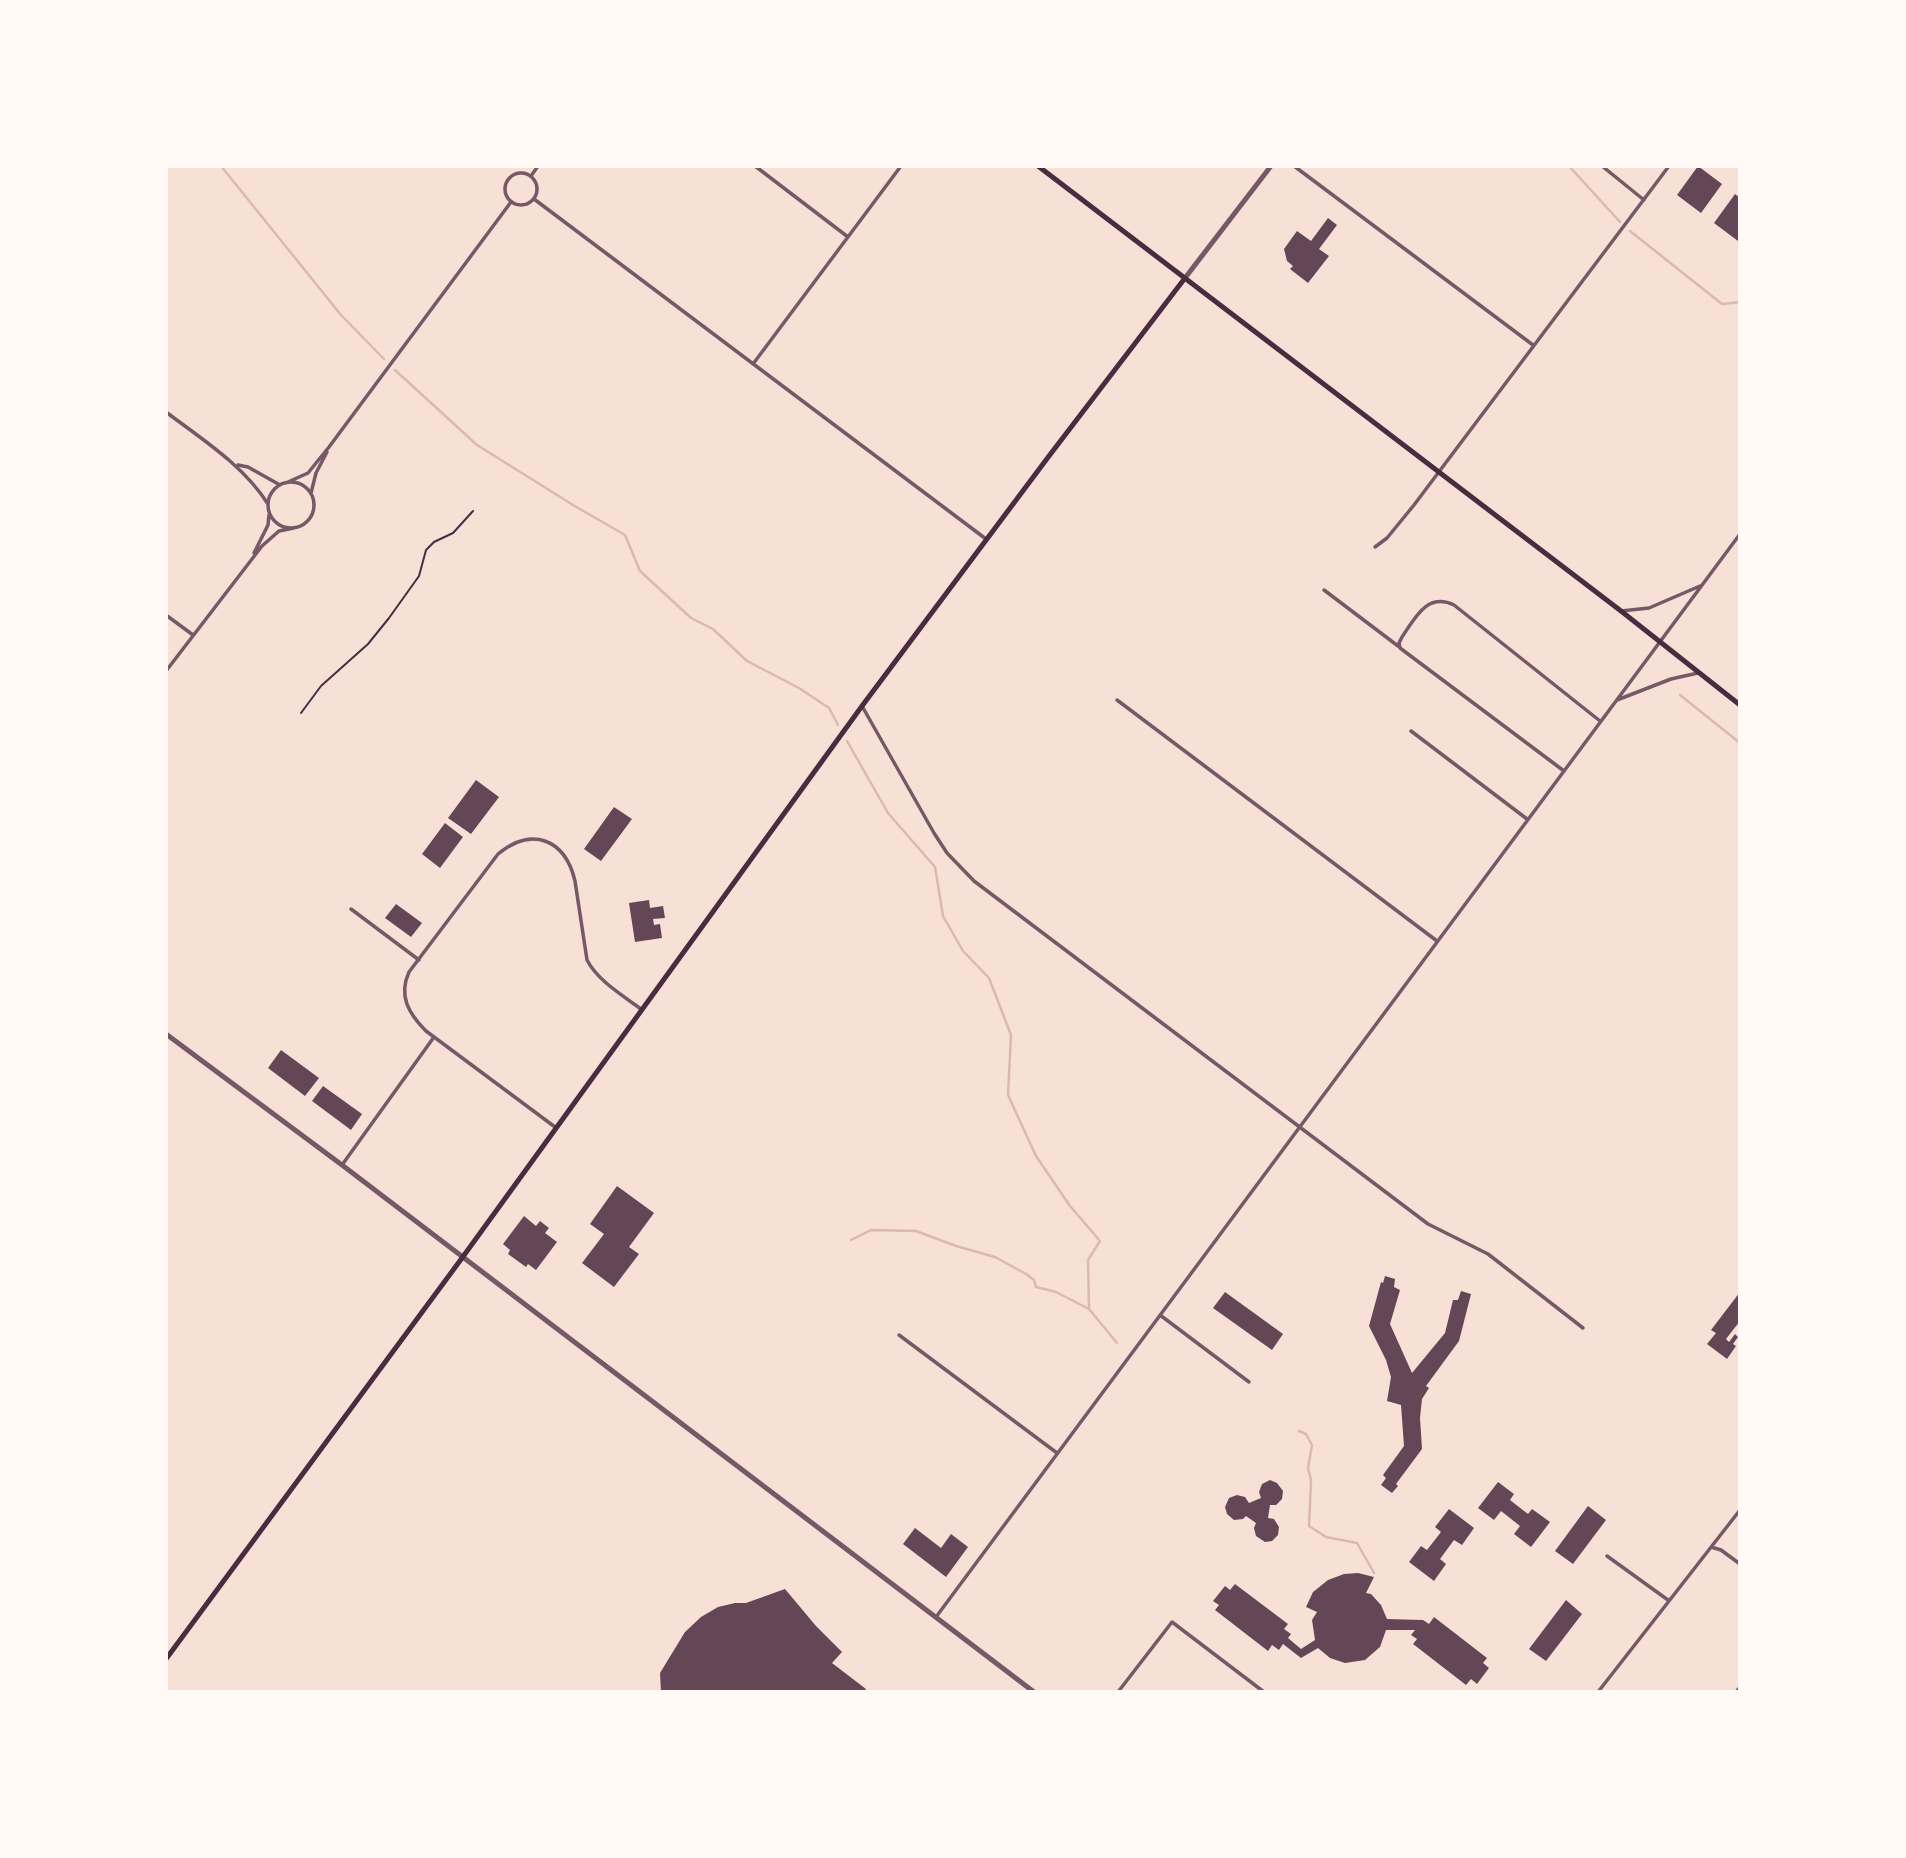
<!DOCTYPE html>
<style>
body{margin:0}
#map{position:relative;width:1906px;height:1858px;overflow:hidden;background:#f7e1d7;font-family:"Libre Baskerville",serif}
canvas{display:block}
.frame{position:absolute;inset:0;border:168px solid #fffaf5;pointer-events:none}
</style>
<div id="map">
<canvas width="1906" height="1858"></canvas>
<div class="frame"></div>
</div>
<script>
const ctx = document.querySelector('canvas').getContext('2d');
ctx.lineJoin = 'round';
function strokePath(path, color, width, dash) { ctx.strokeStyle = color; ctx.lineWidth = width; ctx.lineCap = dash ? 'butt' : 'round'; ctx.setLineDash(dash || []); ctx.stroke(path); }
function fill(path, color) { ctx.fillStyle = color; ctx.fill(path, 'evenodd'); }
strokePath(new Path2D(`
 M 221,166 L 341,315 L 384,359
 M 1569,166 L 1620,222
 M 1630,231 L 1722,304 L 1740,302
 M 395,370 L 477,445 L 573,505 L 625,535 L 640,571 L 691,618 L 713,629 L 747,661 L 799,688 L 829,708 L 838,725
 M 1680,695 L 1740,743
 M 847,741 L 888,813 L 935,867 L 943,916 L 963,951 L 989,978 L 1011,1035 L 1008,1095 L 1036,1156 L 1070,1206 L 1100,1241 L 1088,1260 L 1089,1309 L 1117,1343
 M 851,1240 L 871,1230 L 916,1231 L 956,1246 L 995,1257 L 1026,1274 L 1034,1280 L 1036,1287 L 1056,1292 L 1089,1309
 M 1299,1431 L 1306,1434 L 1312,1445 L 1308,1468 L 1311,1480 L 1309,1526 L 1326,1537 L 1357,1543 L 1374,1573`), '#dcb8b0', 2.5);
fill(new Path2D(`
 M 1698,166 L 1722,184 L 1701,213 L 1677,195 Z
 M 1735,194 L 1740,198 L 1738,241 L 1714,223 Z
 M 1328,218 L 1337,225 L 1319,249 L 1329,256 L 1308,283 L 1290,269 L 1293,266 L 1287,261 L 1284,249 L 1297,231 L 1311,241 Z
 M 476,780 L 499,797 L 471,834 L 448,818 Z
 M 614,807 L 632,819 L 601,861 L 584,849 Z
 M 445,823 L 463,837 L 440,868 L 422,854 Z
 M 649,900 L 650,908 L 663,906 L 665,918 L 653,919 L 654,925 L 660,924 L 662,938 L 635,942 L 629,903 Z
 M 396,904 L 422,923 L 411,937 L 385,918 Z
 M 281,1050 L 319,1078 L 305,1096 L 268,1068 Z
 M 323,1086 L 362,1114 L 351,1130 L 312,1101 Z
 M 617,1186 L 654,1213 L 629,1247 L 639,1254 L 614,1287 L 582,1263 L 604,1234 L 590,1224 Z
 M 524,1216 L 536,1226 L 540,1221 L 549,1228 L 545,1233 L 557,1242 L 536,1270 L 528,1264 L 526,1267 L 508,1254 L 510,1250 L 503,1244 Z
 M 1385,1276 L 1395,1279 L 1394,1287 L 1400,1290 L 1390,1324 L 1412,1373 L 1445,1333 L 1453,1300 L 1458,1300 L 1461,1291 L 1471,1294 L 1459,1341 L 1426,1386 L 1429,1388 L 1422,1399 L 1420,1418 L 1422,1449 L 1396,1484 L 1398,1486 L 1392,1493 L 1381,1485 L 1386,1478 L 1383,1475 L 1404,1446 L 1401,1405 L 1387,1401 L 1391,1377 L 1386,1360 L 1369,1326 L 1381,1282 L 1383,1283 Z
 M 1225,1292 L 1283,1334 L 1272,1350 L 1213,1308 Z
 M 1740,1292 L 1740,1321 L 1726,1339 L 1729,1342 L 1735,1334 L 1738,1337 L 1733,1344 L 1736,1346 L 1727,1359 L 1707,1344 L 1716,1333 L 1711,1330 Z
 M 1270,1480 L 1277,1483 L 1283,1491 L 1282,1499 L 1276,1505 L 1270,1505 L 1268,1518 L 1274,1519 L 1279,1527 L 1278,1535 L 1272,1541 L 1265,1542 L 1256,1536 L 1254,1528 L 1256,1523 L 1246,1516 L 1243,1519 L 1234,1520 L 1227,1514 L 1225,1507 L 1229,1498 L 1237,1495 L 1245,1497 L 1249,1503 L 1261,1498 L 1259,1492 L 1262,1484 Z
 M 1498,1482 L 1514,1494 L 1510,1500 L 1528,1514 L 1532,1509 L 1550,1522 L 1531,1547 L 1514,1534 L 1520,1526 L 1501,1511 L 1494,1520 L 1478,1508 Z
 M 1588,1506 L 1606,1520 L 1573,1564 L 1555,1551 Z
 M 1449,1509 L 1474,1528 L 1462,1545 L 1454,1540 L 1440,1559 L 1446,1564 L 1434,1581 L 1409,1562 L 1421,1546 L 1427,1550 L 1441,1532 L 1435,1527 Z
 M 915,1528 L 941,1548 L 951,1534 L 968,1547 L 946,1577 L 903,1544 Z
 M 1358,1573 L 1374,1577 L 1366,1593 L 1371,1594 L 1381,1605 L 1387,1619 L 1423,1620 L 1429,1624 L 1434,1617 L 1487,1658 L 1483,1663 L 1489,1668 L 1477,1684 L 1471,1679 L 1466,1685 L 1413,1644 L 1417,1639 L 1411,1635 L 1415,1630 L 1386,1630 L 1380,1647 L 1365,1660 L 1345,1663 L 1330,1658 L 1318,1648 L 1301,1658 L 1283,1644 L 1279,1650 L 1272,1645 L 1268,1651 L 1215,1610 L 1219,1605 L 1213,1601 L 1225,1586 L 1230,1590 L 1235,1584 L 1288,1624 L 1284,1629 L 1291,1634 L 1288,1638 L 1301,1649 L 1315,1640 L 1312,1620 L 1317,1612 L 1306,1607 L 1313,1592 L 1328,1580 L 1344,1574 Z
 M 785,1589 L 816,1626 L 842,1652 L 832,1663 L 866,1689 L 864,1692 L 661,1692 L 660,1673 L 685,1632 L 701,1617 L 718,1607 L 735,1603 L 746,1603 Z
 M 1566,1600 L 1582,1614 L 1546,1661 L 1529,1649 Z`), '#644757');
strokePath(new Path2D(`
 M 301,713 L 321,686 L 368,644 L 389,618 L 419,576 L 426,550 L 434,542 L 453,533 L 473,511`), '#4a2c40', 2);
strokePath(new Path2D(`
 M 755,166 L 848,237
 M 1294,166 L 1533,345
 M 1602,166 L 1644,200
 M505 189a16 16 0 1 1 32 0a16 16 0 1 1-32 0Z
 M 531,176 L 538,166
 M 534,199 L 986,539
 M 753,364 L 901,166
 M 166,412 C 203,440 243,465 268,504
 M 238,465 L 248,467 L 280,485
 M 288,482 L 308,473 L 329,447 L 511,202
 M268 505a23 23 0 1 1 46 0a23 23 0 1 1-46 0Z
 M 311,493 L 316,473 L 327,452
 M 1375,547 L 1387,538 L 1414,505 L 1669,166
 M 254,553 L 268,525 L 269,515
 M 1324,590 L 1398,646
 M 1621,611 L 1649,608 L 1700,586
 M 166,615 L 193,635
 M 166,671 L 262,546 L 279,531 L 294,528
 M 1117,700 L 1437,941
 M 1617,700 L 1671,679 L 1698,673
 M 862,706 L 934,833 L 947,853 L 974,881 L 1428,1224 L 1488,1254 L 1583,1328
 M 1411,731 L 1527,819
 M 1564,771 L 1400,648 L 1399,643 L 1402,637 C 1415,618 1427,592 1454,605 L 1600,721
 M 351,909 L 419,960
 M 555,1127 L 426,1031 C 409,1014 398,996 409,972 L 498,854 C 532,826 565,839 575,881 L 587,960 C 598,981 622,995 641,1009
 M 342,1165 L 434,1037
 M 1160,1315 L 1249,1382
 M 899,1335 L 1057,1453
 M 1711,1547 L 1721,1550 L 1740,1564
 M 1607,1556 L 1668,1600
 M 936,1617 L 1740,534
 M 1118,1692 L 1172,1622 L 1264,1692
 M 1598,1692 L 1740,1510
 M 1736,1692 L 1740,1687`), '#755966', 3.5);
strokePath(new Path2D(`
 M 1185,278 L 1271,166
 M 166,1034 L 342,1165 L 1034,1692`), '#755966', 5);
strokePath(new Path2D(`
 M 1038,166 L 1621,611 L 1740,705
 M 166,1659 L 462,1258 L 862,706 L 1049,456 L 1185,278`), '#4a2c40', 5);
</script>
